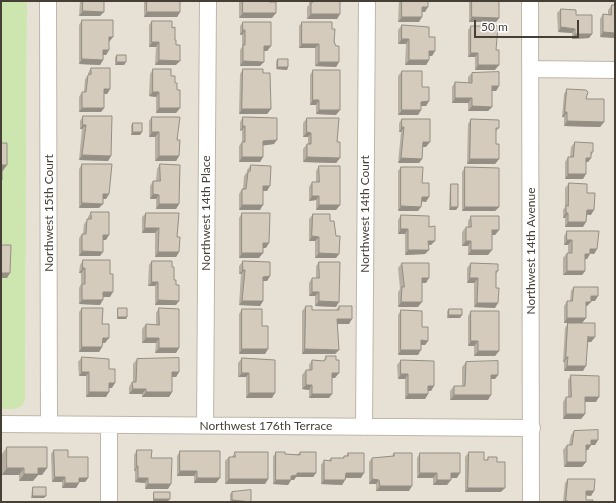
<!DOCTYPE html>
<style>
body{margin:0}
#map{position:relative;width:616px;height:503px;overflow:hidden;background:#f2efe6;font-family:Lato,sans-serif}
canvas{display:block}
.frame{position:absolute;inset:0;border:2px solid #453f36;pointer-events:none}
.scale{position:absolute;left:474px;top:20px;width:105px;height:18px;box-sizing:border-box;border:2px solid #453f36;border-top:0;padding-left:5px;font-size:12px;line-height:14px;white-space:nowrap;color:#453f36;-webkit-text-stroke:3px #fff;paint-order:stroke}
</style>
<div id="map">
<canvas width="616" height="503"></canvas>
<div class="frame"></div>
<div class="scale">50 m</div>
</div>
<script>
const ctx = document.querySelector('canvas').getContext('2d');
ctx.lineJoin = 'round';
function fill(path, color) { ctx.fillStyle = color; ctx.fill(path, 'evenodd'); }
function strokePath(path, color, width, dash) { ctx.strokeStyle = color; ctx.lineWidth = width; ctx.lineCap = dash ? 'butt' : 'round'; ctx.setLineDash(dash || []); ctx.stroke(path); }
function label(font, color, halo, rows, align = 'center') {
  ctx.font = font + ' Lato,sans-serif'; ctx.lineWidth = 4; ctx.setLineDash([]); ctx.textBaseline = 'middle'; ctx.strokeStyle = halo; ctx.fillStyle = color; for (const [text, x, y, turn = 0] of rows) {
    ctx.save(); ctx.translate(x, y); ctx.rotate((+turn || 0) * Math.PI / 180); ctx.textAlign = isNaN(turn) ? turn : align; if (halo) ctx.strokeText(text, 0, 0); ctx.fillText(text, 0, 0); ctx.restore();
  }
}
fill(new Path2D(`
 M 27,1 L 615,1 L 615,502 L 1,502 L 1,409 L 13,409 L 22,406 L 25,399 Z`), '#e6e1d4');
fill(new Path2D(`
 M 1,1 L 27,1 L 25,400 L 22,406 L 14,409 L 1,409 Z`), '#cde6b0');
const minor = new Path2D(`
 M 48,1 L 49,424
 M 530,1 L 531,502
 M 531,69 L 615,70
 M 1,424 L 532,428
 M 205,426 L 208,1
 M 364,427 L 367,1
 M 109,502 L 109,425`);
strokePath(minor, '#beb7a9', 18);
strokePath(minor, '#fff', 16);
fill(new Path2D(`
 M 80,1 L 104,1 L 100,16 L 79,16 Z
 M 144,1 L 180,1 L 180,12 L 177,17 L 144,17 Z
 M 239,1 L 269,1 L 272,18 L 239,18 Z
 M 309,1 L 340,1 L 340,14 L 337,19 L 307,19 L 307,7 L 309,5 Z
 M 399,1 L 428,1 L 425,12 L 422,12 L 419,22 L 398,22 Z
 M 469,1 L 499,1 L 499,18 L 496,22 L 469,22 Z
 M 612,5 L 615,5 L 615,38 L 600,37 L 600,19 L 603,14 L 608,14 L 608,10 Z
 M 561,9 L 576,15 L 592,34 L 589,38 L 572,39 L 572,33 L 558,32 L 557,13 Z
 M 82,20 L 109,42 L 109,50 L 106,55 L 103,55 L 103,60 L 100,65 L 79,64 L 79,25 Z
 M 152,21 L 172,28 L 175,40 L 176,65 L 155,65 L 156,47 L 149,47 L 149,25 Z
 M 243,22 L 271,46 L 267,51 L 264,51 L 260,66 L 240,66 L 240,50 L 242,47 L 242,35 L 240,35 L 240,26 Z
 M 302,22 L 332,29 L 339,62 L 336,67 L 315,66 L 315,48 L 299,48 L 299,26 Z
 M 402,25 L 429,37 L 435,51 L 432,56 L 429,56 L 429,60 L 426,65 L 405,65 L 406,44 L 398,44 L 398,30 Z
 M 471,26 L 496,50 L 495,70 L 475,70 L 475,57 L 468,57 L 468,30 Z
 M 117,55 L 126,62 L 124,65 L 115,65 L 115,57 Z
 M 278,59 L 288,67 L 287,70 L 276,69 L 276,61 Z
 M 91,68 L 110,89 L 107,94 L 104,94 L 104,108 L 101,112 L 79,112 L 79,97 L 82,92 L 84,92 L 85,79 L 88,75 L 88,73 Z
 M 153,69 L 171,76 L 175,83 L 177,90 L 180,108 L 176,113 L 156,113 L 156,97 L 149,96 L 150,74 Z
 M 243,69 L 263,73 L 271,109 L 267,114 L 239,114 L 240,74 Z
 M 313,70 L 336,115 L 316,114 L 316,105 L 310,105 L 310,75 Z
 M 402,71 L 422,87 L 429,101 L 426,106 L 421,106 L 421,110 L 418,115 L 398,115 L 398,76 Z
 M 472,73 L 499,86 L 496,91 L 492,91 L 492,107 L 488,111 L 468,111 L 468,103 L 452,103 L 452,87 L 455,82 L 468,83 L 468,77 Z
 M 567,89 L 586,99 L 604,122 L 600,127 L 564,126 L 564,117 L 562,117 L 564,94 Z
 M 83,116 L 111,156 L 108,161 L 79,160 L 82,129 L 80,129 L 80,121 Z
 M 152,117 L 177,140 L 179,156 L 176,161 L 155,161 L 155,137 L 149,137 L 149,121 Z
 M 243,117 L 274,144 L 263,145 L 263,157 L 260,162 L 239,162 L 239,146 L 242,142 L 242,130 L 240,131 L 240,122 Z
 M 307,118 L 337,142 L 340,158 L 336,163 L 303,162 L 303,149 L 307,144 L 308,144 L 308,137 L 303,137 L 303,123 Z
 M 402,119 L 426,147 L 422,147 L 422,159 L 419,163 L 398,163 L 401,132 L 399,132 L 399,123 Z
 M 471,119 L 499,128 L 496,131 L 496,144 L 499,159 L 495,164 L 467,164 L 468,124 Z
 M 133,123 L 140,135 L 131,135 L 131,125 Z
 M 575,142 L 593,152 L 591,156 L 591,158 L 588,162 L 586,162 L 583,179 L 565,179 L 565,162 L 568,157 L 570,157 L 571,147 Z
 M 82,164 L 109,194 L 106,199 L 103,199 L 99,208 L 79,208 L 79,169 Z
 M 160,164 L 179,204 L 176,209 L 156,209 L 156,199 L 150,199 L 150,186 L 153,181 L 156,181 L 157,169 Z
 M 251,165 L 267,191 L 263,191 L 260,210 L 239,210 L 239,194 L 242,189 L 243,189 L 244,176 L 247,172 L 247,170 Z
 M 319,166 L 340,205 L 336,210 L 316,210 L 316,200 L 309,201 L 309,187 L 312,182 L 316,182 L 316,171 Z
 M 401,167 L 422,183 L 426,202 L 422,201 L 418,211 L 398,211 L 398,171 Z
 M 465,167 L 499,207 L 495,211 L 462,211 L 462,172 Z
 M 569,183 L 587,193 L 591,215 L 586,215 L 583,227 L 565,227 L 565,218 L 563,218 L 563,210 L 565,207 L 565,188 Z
 M 451,184 L 458,207 L 456,210 L 449,210 L 450,186 Z
 M 91,212 L 106,240 L 103,240 L 100,256 L 79,256 L 79,238 L 82,234 L 83,234 L 84,224 L 88,219 L 88,217 Z
 M 146,213 L 177,237 L 179,252 L 176,257 L 155,257 L 155,233 L 142,233 L 142,217 Z
 M 242,213 L 266,248 L 263,248 L 259,258 L 239,258 L 239,218 Z
 M 313,214 L 330,221 L 339,254 L 336,258 L 315,258 L 315,241 L 309,241 L 309,219 Z
 M 401,215 L 429,227 L 431,245 L 429,245 L 429,250 L 425,254 L 405,255 L 405,234 L 398,234 L 398,220 Z
 M 471,216 L 499,230 L 495,235 L 492,235 L 488,255 L 468,255 L 468,246 L 462,246 L 462,232 L 466,227 L 468,227 L 468,221 Z
 M 567,231 L 597,249 L 594,254 L 590,253 L 587,259 L 585,259 L 585,271 L 582,275 L 563,275 L 563,258 L 567,253 L 568,253 L 568,245 L 564,245 L 564,236 Z
 M 83,260 L 110,297 L 103,297 L 100,305 L 79,304 L 79,288 L 81,284 L 81,273 L 79,273 L 80,265 Z
 M 152,261 L 172,267 L 174,280 L 176,305 L 155,305 L 155,286 L 148,286 L 149,265 Z
 M 243,261 L 270,276 L 267,281 L 263,281 L 263,301 L 260,306 L 239,305 L 241,274 L 239,274 L 239,266 Z
 M 319,262 L 336,307 L 315,306 L 315,296 L 309,296 L 309,283 L 312,278 L 316,278 L 316,266 Z
 M 402,263 L 426,283 L 422,283 L 418,307 L 398,307 L 398,292 L 400,289 L 398,268 Z
 M 471,263 L 498,271 L 496,274 L 495,308 L 474,307 L 474,283 L 467,283 L 467,268 Z
 M 615,269 L 615,279 L 614,279 L 614,270 Z
 M 574,287 L 595,301 L 591,301 L 587,306 L 586,306 L 586,318 L 582,323 L 564,323 L 564,306 L 567,301 L 570,301 L 571,291 Z
 M 306,306 L 312,310 L 336,310 L 339,306 L 349,324 L 337,324 L 339,350 L 335,354 L 302,354 L 302,311 Z
 M 82,308 L 102,324 L 105,343 L 102,343 L 102,347 L 99,352 L 79,352 L 79,312 Z
 M 118,308 L 126,319 L 117,319 L 117,310 Z
 M 159,308 L 176,353 L 155,353 L 156,343 L 142,343 L 142,329 L 146,324 L 156,325 L 156,313 Z
 M 242,309 L 262,326 L 268,349 L 265,354 L 239,354 L 239,314 Z
 M 449,309 L 460,318 L 447,318 L 447,311 Z
 M 401,310 L 422,327 L 428,341 L 425,345 L 421,345 L 418,355 L 398,355 L 398,315 Z
 M 471,311 L 499,351 L 495,356 L 474,356 L 474,346 L 468,346 L 468,316 Z
 M 568,323 L 595,337 L 591,342 L 588,342 L 583,371 L 564,371 L 564,362 L 563,362 L 565,328 Z
 M 326,356 L 335,378 L 332,378 L 329,398 L 309,398 L 309,390 L 302,389 L 302,375 L 306,370 L 309,370 L 309,365 L 312,360 L 323,361 Z
 M 82,357 L 109,369 L 112,388 L 109,388 L 106,397 L 86,397 L 86,376 L 79,376 L 78,362 Z
 M 242,358 L 272,398 L 246,398 L 246,377 L 238,377 L 238,363 Z
 M 137,359 L 179,372 L 176,377 L 172,377 L 172,392 L 169,397 L 142,397 L 142,394 L 129,394 L 129,387 L 132,382 L 133,382 L 133,364 Z
 M 401,360 L 431,391 L 428,391 L 428,394 L 425,399 L 405,399 L 405,379 L 398,379 L 397,365 Z
 M 466,362 L 498,375 L 495,379 L 491,379 L 488,400 L 450,400 L 450,391 L 454,386 L 462,386 L 462,367 Z
 M 571,375 L 596,402 L 585,402 L 585,414 L 581,419 L 563,419 L 563,402 L 566,397 L 568,397 L 568,380 Z
 M 574,431 L 598,440 L 595,445 L 591,445 L 588,450 L 586,450 L 586,462 L 582,467 L 564,467 L 563,450 L 567,445 L 569,445 L 571,435 Z
 M 7,447 L 47,468 L 42,475 L 38,475 L 33,481 L 19,481 L 19,475 L 2,475 L 2,454 Z
 M 54,450 L 68,457 L 88,478 L 85,482 L 79,482 L 76,488 L 62,488 L 62,482 L 52,482 L 51,454 Z
 M 137,450 L 151,458 L 168,489 L 145,489 L 145,483 L 135,482 L 135,471 L 134,471 L 134,455 Z
 M 180,451 L 216,483 L 194,483 L 194,476 L 177,476 L 177,456 Z
 M 235,452 L 268,479 L 265,484 L 225,484 L 225,461 L 229,457 L 232,457 Z
 M 276,452 L 285,454 L 298,454 L 300,452 L 316,473 L 313,477 L 296,477 L 294,480 L 291,480 L 288,485 L 273,484 L 273,457 Z
 M 469,452 L 484,460 L 487,460 L 488,457 L 501,492 L 465,492 L 465,457 Z
 M 348,453 L 361,478 L 346,478 L 342,485 L 321,484 L 321,465 L 324,460 L 329,460 L 331,458 L 343,458 L 344,456 L 346,456 Z
 M 394,453 L 409,491 L 376,491 L 376,484 L 369,484 L 369,462 L 372,458 L 392,456 Z
 M 420,453 L 457,478 L 451,478 L 447,485 L 433,485 L 433,478 L 417,478 L 417,458 Z
 M 568,479 L 591,496 L 586,495 L 586,500 L 593,502 L 563,502 L 565,483 Z
 M 33,487 L 44,498 L 31,498 L 32,489 Z
 M 154,492 L 170,499 L 168,501 L 153,501 L 153,495 Z
 M 232,492 L 251,502 L 230,502 L 230,494 Z`), '#b6afa2');
fill(new Path2D(`
 M 422,7 L 428,7 L 425,12 L 419,12 Z
 M 83,11 L 104,12 L 100,16 L 79,16 Z
 M 147,12 L 180,12 L 177,17 L 144,17 Z
 M 243,13 L 276,13 L 272,18 L 239,18 Z
 M 311,14 L 340,14 L 337,19 L 307,19 Z
 M 402,17 L 422,17 L 419,22 L 398,22 Z
 M 472,17 L 499,18 L 496,22 L 469,22 Z
 M 561,27 L 575,29 L 572,33 L 558,32 Z
 M 243,30 L 245,30 L 242,35 L 240,35 Z
 M 603,32 L 615,33 L 615,38 L 600,37 Z
 M 575,34 L 592,34 L 589,38 L 572,39 Z
 M 109,37 L 113,37 L 109,42 Z
 M 402,39 L 409,39 L 406,44 L 398,44 Z
 M 152,42 L 159,42 L 156,47 L 149,47 Z
 M 302,44 L 319,44 L 315,48 L 299,48 Z
 M 264,46 L 271,46 L 267,51 L 260,51 Z
 M 103,50 L 109,50 L 106,55 L 100,55 Z
 M 429,51 L 435,51 L 432,56 L 426,56 Z
 M 471,53 L 478,53 L 475,57 L 468,57 Z
 M 82,59 L 103,60 L 100,65 L 79,64 Z
 M 159,60 L 180,61 L 176,65 L 155,65 Z
 M 409,60 L 429,60 L 426,65 L 405,65 Z
 M 243,61 L 264,62 L 260,66 L 240,66 Z
 M 117,62 L 126,62 L 124,65 L 115,65 Z
 M 319,62 L 339,62 L 336,67 L 315,66 Z
 M 478,65 L 499,65 L 495,70 L 475,70 Z
 M 278,67 L 288,67 L 287,70 L 276,69 Z
 M 492,86 L 499,86 L 496,91 L 488,91 Z
 M 104,89 L 110,89 L 107,94 L 100,94 Z
 M 153,92 L 159,92 L 156,97 L 149,96 Z
 M 455,98 L 472,98 L 468,103 L 452,103 Z
 M 313,100 L 319,100 L 316,105 L 310,105 Z
 M 429,101 L 426,106 L 418,106 L 421,102 Z
 M 472,106 L 492,107 L 488,111 L 468,111 Z
 M 82,108 L 104,108 L 101,112 L 79,112 Z
 M 159,108 L 180,108 L 176,113 L 156,113 Z
 M 242,109 L 271,109 L 267,114 L 239,114 Z
 M 319,110 L 340,110 L 336,115 L 316,114 Z
 M 402,110 L 421,110 L 418,115 L 398,115 Z
 M 565,112 L 567,112 L 564,117 L 562,117 Z
 M 567,121 L 604,122 L 600,127 L 564,126 Z
 M 83,125 L 86,125 L 82,129 L 80,129 Z
 M 243,126 L 245,126 L 242,130 L 240,131 Z
 M 402,127 L 404,127 L 401,132 L 399,132 Z
 M 133,132 L 142,132 L 140,135 L 131,135 Z
 M 152,132 L 159,132 L 155,137 L 149,137 Z
 M 307,132 L 311,133 L 308,137 L 303,137 Z
 M 277,140 L 274,144 L 260,146 L 263,141 Z
 M 423,142 L 430,142 L 426,147 L 419,147 Z
 M 82,155 L 111,156 L 108,161 L 79,160 Z
 M 159,156 L 179,156 L 176,161 L 155,161 Z
 M 242,157 L 263,157 L 260,162 L 239,162 Z
 M 307,157 L 340,158 L 336,163 L 303,162 Z
 M 401,158 L 422,159 L 419,163 L 398,163 Z
 M 586,158 L 591,158 L 588,162 L 583,162 Z
 M 470,159 L 499,159 L 495,164 L 467,164 Z
 M 2,165 L 7,165 L 2,172 Z
 M 568,174 L 586,174 L 583,179 L 565,179 Z
 M 263,186 L 270,186 L 267,191 L 260,191 Z
 M 103,194 L 109,194 L 106,199 L 99,199 Z
 M 153,194 L 159,195 L 156,199 L 150,199 Z
 M 312,196 L 319,196 L 316,200 L 309,201 Z
 M 422,197 L 429,197 L 426,202 L 418,201 Z
 M 82,203 L 103,204 L 99,208 L 79,208 Z
 M 159,204 L 179,204 L 176,209 L 156,209 Z
 M 242,205 L 263,205 L 260,210 L 239,210 Z
 M 319,205 L 340,205 L 336,210 L 316,210 Z
 M 401,206 L 421,207 L 418,211 L 398,211 Z
 M 451,207 L 458,207 L 456,210 L 449,210 Z
 M 465,207 L 499,207 L 495,211 L 462,211 Z
 M 587,210 L 594,210 L 591,215 L 583,214 Z
 M 566,213 L 568,213 L 565,218 L 563,218 Z
 M 568,222 L 586,222 L 583,227 L 565,227 Z
 M 145,228 L 159,228 L 155,233 L 142,233 Z
 M 401,229 L 408,229 L 405,234 L 398,234 Z
 M 492,230 L 499,230 L 495,235 L 488,235 Z
 M 103,235 L 109,235 L 106,240 L 100,240 Z
 M 312,236 L 319,237 L 315,241 L 309,241 Z
 M 567,240 L 572,240 L 568,245 L 564,245 Z
 M 428,241 L 435,241 L 431,245 L 425,245 Z
 M 466,241 L 471,241 L 468,246 L 462,246 Z
 M 263,243 L 269,243 L 266,248 L 259,248 Z
 M 590,249 L 597,249 L 594,254 L 587,253 Z
 M 408,250 L 429,250 L 425,254 L 405,255 Z
 M 471,250 L 492,250 L 488,255 L 468,255 Z
 M 82,251 L 103,252 L 100,256 L 79,256 Z
 M 158,252 L 179,252 L 176,257 L 155,257 Z
 M 242,253 L 263,253 L 259,258 L 239,258 Z
 M 319,253 L 339,254 L 336,258 L 315,258 Z
 M 585,254 L 590,254 L 587,259 L 582,259 Z
 M 83,268 L 85,268 L 81,273 L 79,273 Z
 M 243,270 L 245,270 L 241,274 L 239,274 Z
 M 567,271 L 585,271 L 582,275 L 563,275 Z
 M 1,273 L 10,273 L 7,278 L 1,278 Z
 M 270,276 L 267,281 L 260,281 L 263,277 Z
 M 422,278 L 429,278 L 426,283 L 419,283 Z
 M 470,278 L 478,278 L 474,283 L 467,283 Z
 M 152,282 L 158,282 L 155,286 L 148,286 Z
 M 103,292 L 113,292 L 110,297 L 100,297 Z
 M 312,292 L 319,292 L 315,296 L 309,296 Z
 M 591,296 L 598,296 L 595,301 L 588,301 Z
 M 82,300 L 103,300 L 100,305 L 79,304 Z
 M 158,300 L 179,301 L 176,305 L 155,305 Z
 M 242,301 L 263,301 L 260,306 L 239,305 Z
 M 319,301 L 339,302 L 336,307 L 315,306 Z
 M 401,302 L 422,302 L 418,307 L 398,307 Z
 M 586,302 L 591,302 L 587,306 L 583,306 Z
 M 477,303 L 498,303 L 495,308 L 474,307 Z
 M 449,315 L 462,315 L 460,318 L 447,318 Z
 M 118,317 L 127,317 L 126,319 L 117,319 Z
 M 567,318 L 586,318 L 582,323 L 564,323 Z
 M 337,319 L 352,319 L 349,324 L 334,324 Z
 M 589,337 L 595,337 L 591,342 L 586,342 Z
 M 103,338 L 109,338 L 105,343 L 99,343 Z
 M 146,338 L 159,338 L 156,343 L 142,343 Z
 M 421,340 L 428,341 L 425,345 L 418,345 Z
 M 471,341 L 478,341 L 474,346 L 468,346 Z
 M 82,347 L 102,347 L 99,352 L 79,352 Z
 M 159,348 L 179,348 L 176,353 L 155,353 Z
 M 242,349 L 268,349 L 265,354 L 239,354 Z
 M 305,349 L 339,350 L 335,354 L 302,354 Z
 M 401,350 L 421,350 L 418,355 L 398,355 Z
 M 478,351 L 499,351 L 495,356 L 474,356 Z
 M 566,357 L 568,357 L 564,362 L 563,362 Z
 M 567,366 L 586,366 L 583,371 L 564,371 Z
 M 82,372 L 89,372 L 86,376 L 79,376 Z
 M 172,372 L 179,372 L 176,377 L 169,377 Z
 M 242,373 L 249,373 L 246,377 L 238,377 Z
 M 332,373 L 339,373 L 335,378 L 329,378 Z
 M 401,374 L 408,374 L 405,379 L 398,379 Z
 M 491,375 L 498,375 L 495,379 L 488,379 Z
 M 109,383 L 115,383 L 112,388 L 106,388 Z
 M 306,385 L 312,385 L 309,390 L 302,389 Z
 M 428,386 L 434,386 L 431,391 L 425,391 Z
 M 133,389 L 146,389 L 142,394 L 129,394 Z
 M 89,392 L 109,392 L 106,397 L 86,397 Z
 M 146,392 L 172,392 L 169,397 L 142,397 Z
 M 249,393 L 275,393 L 272,398 L 246,398 Z
 M 312,394 L 332,394 L 329,398 L 309,398 Z
 M 408,394 L 428,394 L 425,399 L 405,399 Z
 M 454,395 L 491,395 L 488,400 L 450,400 Z
 M 585,397 L 599,397 L 596,402 L 581,402 Z
 M 566,414 L 585,414 L 581,419 L 563,419 Z
 M 591,440 L 598,440 L 595,445 L 588,445 Z
 M 586,445 L 591,445 L 588,450 L 582,450 Z
 M 567,462 L 586,462 L 582,467 L 564,467 Z
 M 137,466 L 138,466 L 135,471 L 134,471 Z
 M 7,468 L 24,468 L 19,475 L 2,475 Z
 M 38,468 L 47,468 L 42,475 L 38,475 L 33,481 L 19,481 L 24,474 Z
 M 180,471 L 197,471 L 194,476 L 177,476 Z
 M 297,473 L 316,473 L 313,477 L 296,477 L 294,480 L 291,480 L 288,485 L 273,484 L 276,480 L 291,476 Z
 M 346,473 L 364,473 L 361,478 L 342,478 Z
 M 420,473 L 437,473 L 433,478 L 417,478 Z
 M 451,473 L 460,473 L 457,478 L 448,478 Z
 M 55,477 L 65,477 L 62,482 L 52,482 Z
 M 79,478 L 88,478 L 85,482 L 76,482 Z
 M 138,478 L 148,478 L 145,483 L 135,482 Z
 M 197,478 L 220,478 L 216,483 L 194,483 Z
 M 229,479 L 268,479 L 265,484 L 225,484 Z
 M 372,479 L 379,480 L 376,484 L 369,484 Z
 M 324,480 L 345,480 L 342,485 L 321,484 Z
 M 437,480 L 451,480 L 447,485 L 433,485 Z
 M 65,483 L 79,483 L 76,488 L 62,488 Z
 M 148,484 L 171,484 L 168,489 L 145,489 Z
 M 380,486 L 412,486 L 409,491 L 376,491 Z
 M 468,488 L 505,488 L 501,492 L 465,492 Z
 M 586,491 L 594,491 L 591,496 L 583,495 Z
 M 33,496 L 46,496 L 44,498 L 31,498 Z
 M 154,499 L 170,499 L 168,501 L 153,501 Z
 M 232,500 L 251,502 L 230,502 Z`), '#948e84');
const building = new Path2D(`
 M 83,1 L 104,1 L 104,12 L 83,11 Z
 M 147,1 L 180,1 L 180,12 L 147,12 Z
 M 243,1 L 269,1 L 269,2 L 276,2 L 276,13 L 243,13 Z
 M 313,1 L 340,1 L 340,14 L 311,14 L 311,3 L 313,2 Z
 M 402,1 L 428,1 L 428,7 L 422,7 L 422,17 L 402,17 Z
 M 472,1 L 499,1 L 499,18 L 472,17 Z
 M 612,5 L 615,5 L 615,33 L 603,32 L 603,14 L 611,15 Z
 M 561,9 L 576,10 L 576,15 L 592,15 L 592,34 L 575,34 L 575,29 L 561,27 Z
 M 82,20 L 113,20 L 113,37 L 109,37 L 109,50 L 103,50 L 103,60 L 82,59 Z
 M 152,21 L 172,21 L 172,28 L 175,27 L 175,40 L 176,40 L 176,45 L 180,45 L 180,61 L 159,60 L 159,42 L 152,42 Z
 M 243,22 L 271,22 L 271,46 L 264,46 L 264,62 L 243,61 L 243,45 L 245,45 L 245,30 L 243,30 Z
 M 302,22 L 332,22 L 332,29 L 335,29 L 334,42 L 336,46 L 339,46 L 339,62 L 319,62 L 319,44 L 302,44 Z
 M 402,25 L 429,27 L 429,37 L 435,37 L 435,51 L 429,51 L 429,60 L 409,60 L 409,39 L 402,39 Z
 M 471,26 L 498,26 L 496,50 L 499,50 L 499,65 L 478,65 L 478,53 L 471,53 Z
 M 117,55 L 126,55 L 126,62 L 117,62 Z
 M 278,59 L 288,59 L 288,67 L 278,67 Z
 M 91,68 L 110,68 L 110,89 L 104,89 L 104,108 L 82,108 L 82,92 L 86,92 L 88,75 L 91,74 Z
 M 153,69 L 171,69 L 171,76 L 175,76 L 175,83 L 177,83 L 177,90 L 180,90 L 180,108 L 159,108 L 159,92 L 153,92 Z
 M 243,69 L 263,69 L 263,73 L 270,73 L 271,109 L 242,109 Z
 M 313,70 L 340,70 L 340,110 L 319,110 L 319,100 L 313,100 Z
 M 402,71 L 422,71 L 422,87 L 429,87 L 429,101 L 421,102 L 421,110 L 402,110 Z
 M 499,72 L 499,86 L 492,86 L 492,107 L 472,106 L 472,98 L 455,98 L 455,82 L 472,83 L 472,73 Z
 M 567,89 L 586,90 L 588,92 L 586,99 L 604,99 L 604,122 L 567,121 L 567,112 L 565,112 Z
 M 83,116 L 112,116 L 111,156 L 82,155 L 86,125 L 83,125 Z
 M 152,117 L 180,117 L 177,140 L 180,140 L 179,156 L 159,156 L 159,132 L 152,132 Z
 M 243,117 L 277,118 L 277,140 L 263,141 L 263,157 L 242,157 L 242,142 L 245,142 L 245,126 L 243,126 Z
 M 307,118 L 339,118 L 337,142 L 340,142 L 340,158 L 307,157 L 307,144 L 311,144 L 311,133 L 307,132 Z
 M 402,119 L 430,119 L 430,142 L 423,142 L 422,159 L 401,158 L 404,127 L 402,127 Z
 M 471,119 L 499,120 L 499,128 L 496,128 L 496,144 L 499,144 L 499,159 L 470,159 Z
 M 133,123 L 142,123 L 142,132 L 133,132 Z
 M 1,128 L 1,143 L 7,143 L 7,165 L 2,165 L 2,180 L 1,180 Z
 M 575,142 L 593,143 L 593,152 L 591,152 L 591,158 L 586,158 L 586,174 L 568,174 L 568,157 L 573,157 Z
 M 82,164 L 112,164 L 109,194 L 103,194 L 103,204 L 82,203 Z
 M 160,164 L 180,165 L 179,204 L 159,204 L 159,195 L 153,194 L 153,181 L 160,181 Z
 M 251,165 L 271,166 L 270,186 L 263,186 L 263,205 L 242,205 L 242,189 L 246,189 L 248,172 L 250,171 Z
 M 319,166 L 340,166 L 340,205 L 319,205 L 319,196 L 312,196 L 312,182 L 319,182 Z
 M 401,167 L 423,167 L 422,183 L 429,183 L 429,197 L 422,197 L 421,207 L 401,206 Z
 M 465,167 L 499,168 L 499,207 L 465,207 Z
 M 569,183 L 587,184 L 587,193 L 595,193 L 594,210 L 587,210 L 586,222 L 568,222 L 568,213 L 566,213 L 566,205 L 568,206 Z
 M 451,184 L 458,184 L 458,207 L 451,207 Z
 M 91,212 L 109,212 L 109,235 L 103,235 L 103,252 L 82,251 L 82,234 L 86,234 L 87,219 L 91,219 Z
 M 146,213 L 179,213 L 177,237 L 180,237 L 179,252 L 158,252 L 159,228 L 145,228 Z
 M 242,213 L 270,213 L 269,243 L 263,243 L 263,253 L 242,253 Z
 M 313,214 L 330,214 L 330,221 L 334,221 L 336,236 L 340,236 L 339,254 L 319,253 L 319,237 L 312,236 Z
 M 401,215 L 429,216 L 429,227 L 435,226 L 435,241 L 428,241 L 429,250 L 408,250 L 408,229 L 401,229 Z
 M 471,216 L 499,216 L 499,230 L 492,230 L 492,250 L 471,250 L 471,241 L 466,241 L 466,227 L 471,227 Z
 M 567,231 L 599,231 L 597,249 L 590,249 L 590,254 L 585,254 L 585,271 L 567,271 L 567,253 L 572,253 L 572,240 L 567,240 Z
 M 1,245 L 11,245 L 10,273 L 1,273 Z
 M 83,260 L 110,260 L 110,274 L 113,274 L 113,292 L 103,292 L 103,300 L 82,300 L 82,284 L 85,284 L 85,268 L 83,268 Z
 M 152,261 L 172,261 L 172,267 L 174,267 L 174,280 L 176,280 L 176,285 L 179,285 L 179,301 L 158,300 L 158,282 L 152,282 Z
 M 243,261 L 270,262 L 270,276 L 263,277 L 263,301 L 242,301 L 245,270 L 243,270 Z
 M 319,262 L 340,262 L 339,302 L 319,301 L 319,292 L 312,292 L 312,278 L 319,278 Z
 M 402,263 L 429,263 L 429,278 L 422,278 L 422,302 L 401,302 L 402,287 L 404,287 Z
 M 471,263 L 498,264 L 498,271 L 496,271 L 496,288 L 499,288 L 498,303 L 477,303 L 478,278 L 470,278 Z
 M 574,287 L 598,287 L 598,296 L 591,296 L 591,302 L 586,302 L 586,318 L 567,318 L 567,301 L 572,301 Z
 M 306,306 L 312,306 L 312,310 L 339,310 L 339,306 L 352,306 L 352,319 L 337,319 L 339,350 L 305,349 Z
 M 82,308 L 103,308 L 102,324 L 109,324 L 109,338 L 103,338 L 102,347 L 82,347 Z
 M 118,308 L 127,308 L 127,317 L 118,317 Z
 M 159,308 L 179,309 L 179,348 L 159,348 L 159,338 L 146,338 L 146,324 L 159,325 Z
 M 242,309 L 262,309 L 262,326 L 268,326 L 268,349 L 242,349 Z
 M 449,309 L 462,309 L 462,315 L 449,315 Z
 M 401,310 L 422,311 L 422,327 L 428,327 L 428,341 L 421,340 L 421,350 L 401,350 Z
 M 471,311 L 499,311 L 499,351 L 478,351 L 478,341 L 471,341 Z
 M 568,323 L 595,323 L 595,337 L 589,337 L 588,336 L 586,366 L 567,366 L 568,357 L 566,357 Z
 M 326,356 L 336,356 L 336,360 L 339,360 L 339,373 L 332,373 L 332,394 L 312,394 L 312,385 L 306,385 L 306,370 L 312,370 L 312,360 L 324,361 L 326,359 Z
 M 82,357 L 109,359 L 109,369 L 115,369 L 115,383 L 109,383 L 109,392 L 89,392 L 89,372 L 82,372 Z
 M 179,358 L 179,372 L 172,372 L 172,392 L 146,392 L 146,389 L 133,389 L 132,382 L 136,382 L 137,359 Z
 M 242,358 L 275,360 L 275,393 L 249,393 L 249,373 L 242,373 Z
 M 401,360 L 434,361 L 434,386 L 428,386 L 428,394 L 408,394 L 408,374 L 401,374 Z
 M 498,361 L 498,375 L 491,375 L 491,395 L 454,395 L 454,386 L 465,386 L 466,362 Z
 M 571,375 L 599,376 L 599,397 L 585,397 L 585,414 L 566,414 L 566,397 L 571,397 Z
 M 598,430 L 598,440 L 591,440 L 591,445 L 586,445 L 586,462 L 567,462 L 567,445 L 572,445 L 574,431 Z
 M 7,447 L 47,447 L 47,468 L 38,468 L 38,474 L 24,474 L 24,468 L 7,468 Z
 M 54,450 L 68,450 L 68,457 L 88,457 L 88,478 L 79,478 L 79,483 L 65,483 L 65,477 L 55,477 Z
 M 137,450 L 152,450 L 151,458 L 172,458 L 171,484 L 148,484 L 148,478 L 138,478 L 138,466 L 137,466 Z
 M 180,451 L 220,451 L 220,478 L 197,478 L 197,471 L 180,471 Z
 M 235,452 L 268,452 L 268,479 L 229,479 L 229,457 L 235,457 Z
 M 276,452 L 285,452 L 285,454 L 300,455 L 300,452 L 316,452 L 316,473 L 297,473 L 297,475 L 291,476 L 291,480 L 276,480 Z
 M 469,452 L 484,452 L 484,460 L 488,460 L 488,457 L 497,457 L 497,462 L 505,462 L 505,488 L 468,488 Z
 M 348,453 L 364,453 L 364,473 L 346,473 L 345,480 L 324,480 L 324,460 L 331,461 L 331,458 L 344,458 L 344,456 L 348,456 Z
 M 394,453 L 412,453 L 412,486 L 380,486 L 379,480 L 372,479 L 372,458 L 394,456 Z
 M 420,453 L 460,453 L 460,473 L 451,473 L 451,480 L 437,480 L 437,473 L 420,473 Z
 M 568,479 L 595,479 L 594,491 L 586,491 L 586,500 L 593,500 L 593,502 L 568,502 L 568,501 L 566,501 Z
 M 33,487 L 46,487 L 46,496 L 33,496 Z
 M 251,490 L 251,502 L 232,500 L 232,492 Z
 M 154,492 L 170,492 L 170,499 L 154,499 Z`);
fill(building, '#d4cbbc');
strokePath(building, '#948e84', 1);
label('12px', '#453f36', '#fff', [
 ["Northwest 15th Court",49,213,-90],
 ["Northwest 14th Place",206,213,-90],
 ["Northwest 14th Court",365,214,-90],
 ["Northwest 14th Avenue",531,251,-90],
 ["Northwest 176th Terrace",266,426]
]);
</script>
